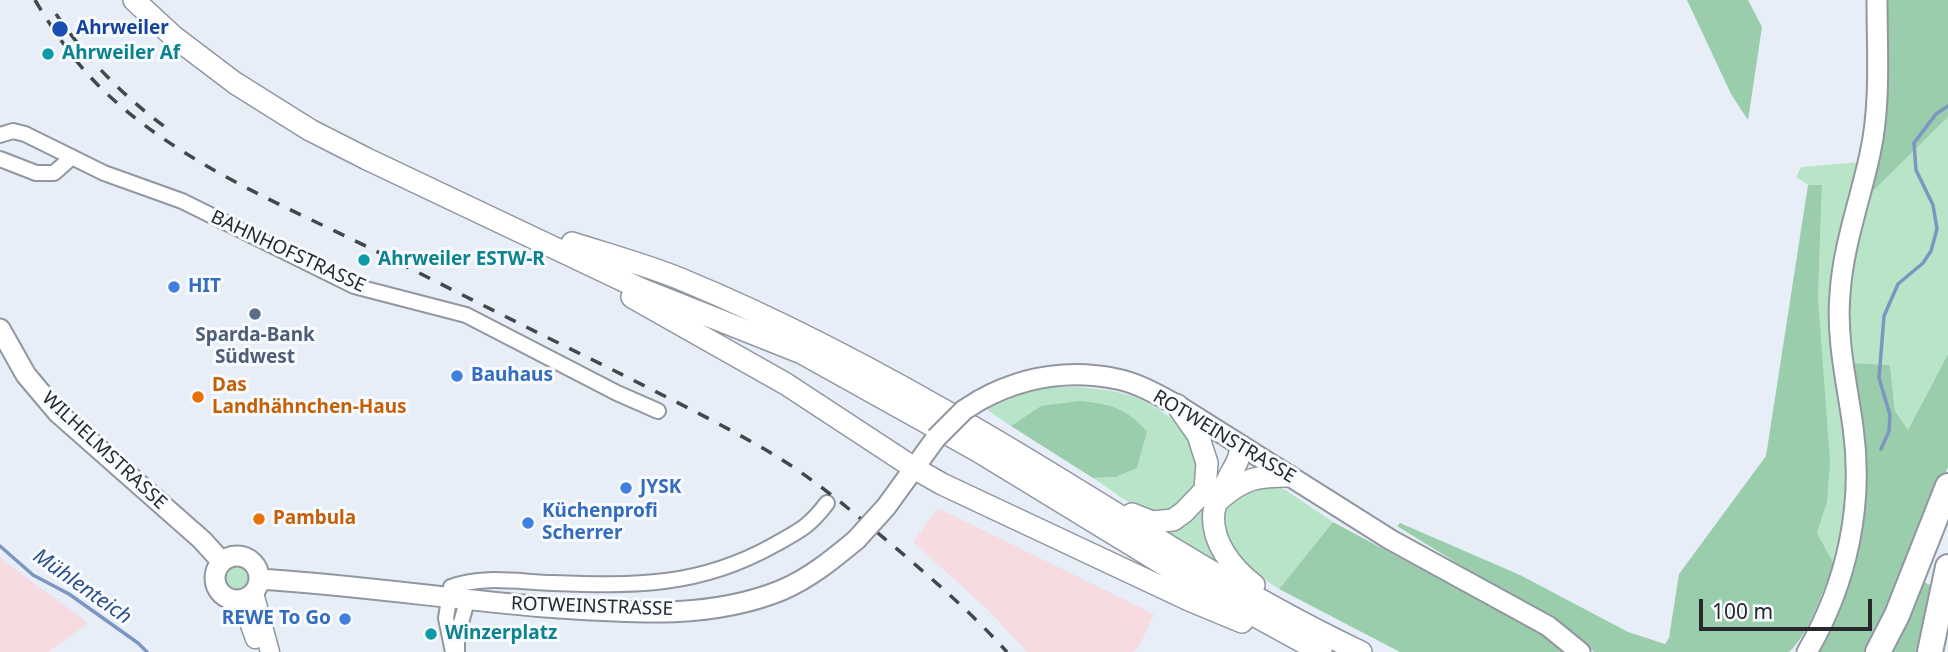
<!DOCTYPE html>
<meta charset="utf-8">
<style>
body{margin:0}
#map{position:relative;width:1948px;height:652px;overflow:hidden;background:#e7eef8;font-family:"Noto Sans",sans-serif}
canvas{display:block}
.scale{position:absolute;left:1699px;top:599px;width:173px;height:32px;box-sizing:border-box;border:4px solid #27292d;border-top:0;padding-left:9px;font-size:21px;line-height:24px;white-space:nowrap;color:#27292d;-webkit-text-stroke:5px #f8fbff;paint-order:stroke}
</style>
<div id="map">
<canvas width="1948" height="652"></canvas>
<div class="scale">100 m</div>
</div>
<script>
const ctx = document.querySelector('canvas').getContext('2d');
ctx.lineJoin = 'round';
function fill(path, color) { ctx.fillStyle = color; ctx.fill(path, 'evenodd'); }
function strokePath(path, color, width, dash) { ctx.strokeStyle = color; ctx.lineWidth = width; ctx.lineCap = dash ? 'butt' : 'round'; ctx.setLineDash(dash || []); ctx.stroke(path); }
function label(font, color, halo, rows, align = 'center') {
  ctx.font = font + ' "Noto Sans",sans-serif'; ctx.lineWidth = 6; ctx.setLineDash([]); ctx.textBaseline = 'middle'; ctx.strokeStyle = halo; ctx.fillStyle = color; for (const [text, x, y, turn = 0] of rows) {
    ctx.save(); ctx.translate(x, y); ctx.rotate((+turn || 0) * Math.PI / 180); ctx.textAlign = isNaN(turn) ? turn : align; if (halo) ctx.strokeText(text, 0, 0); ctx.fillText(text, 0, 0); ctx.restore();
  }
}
fill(new Path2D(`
 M 938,508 L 1154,614 L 1139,647 L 1132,652 L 1027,652 L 988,610 L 913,542 Z
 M 0,556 L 3,560 L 88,623 L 48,652 L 0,652 Z`), '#f6dce0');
fill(new Path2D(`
 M 1948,117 L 1948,354 L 1908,430 L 1895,411 L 1890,365 L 1852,363 L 1847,317 L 1856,234 L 1871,193 Z
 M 1862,162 L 1839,249 L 1849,504 L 1834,564 L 1817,533 L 1827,502 L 1818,298 L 1822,186 L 1808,185 L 1796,177 L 1801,167 Z
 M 1059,386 C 1084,388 1110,388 1134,397 C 1163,408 1209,440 1200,478 C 1199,482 1194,487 1192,491 C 1184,503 1178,511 1164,512 C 1138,515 1113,490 1093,478 L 1116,477 L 1137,468 L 1147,432 L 1042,406 L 1011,426 L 986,409 L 1029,391 Z
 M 1273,484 L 1287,491 L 1333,522 L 1279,589 C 1253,571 1209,545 1227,507 C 1230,501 1235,493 1241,490 C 1249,486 1264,486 1273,484 Z
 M 1209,498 L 1228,572 L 1153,528 Z
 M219 577a18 18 0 1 1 36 0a18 18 0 1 1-36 0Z`), '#b8e5c7');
fill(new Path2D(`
 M 1687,0 L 1748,0 L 1762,27 L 1748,120 L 1731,94 Z
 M 1885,0 L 1948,0 L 1948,117 L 1871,193 L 1883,131 Z
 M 1808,185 L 1822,185 L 1818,298 L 1830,462 L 1827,502 L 1817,533 L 1834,564 C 1823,590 1810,633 1789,652 L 1594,652 L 1575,635 L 1540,610 L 1491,584 L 1397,526 L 1400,523 L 1520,575 L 1628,632 L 1665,644 L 1669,638 L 1679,574 L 1766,456 Z
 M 1948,354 L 1948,467 L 1866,652 L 1817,652 L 1847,592 L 1864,508 L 1852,363 L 1890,365 L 1895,411 L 1908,430 Z
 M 1080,401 C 1110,404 1127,408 1147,432 L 1137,468 L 1116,477 L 1093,478 L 1011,426 L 1041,406 Z
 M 1333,522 L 1551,639 L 1563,652 L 1400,652 L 1279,589 Z
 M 1920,580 L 1932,586 L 1920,652 L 1887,652 Z`), '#9acdab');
strokePath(new Path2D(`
 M 1881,449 L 1889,431 L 1890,415 L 1879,378 L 1884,316 L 1898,284 L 1923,263 L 1931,251 L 1937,229 L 1933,205 L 1916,170 L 1914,143 L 1936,114 L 1948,106
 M 0,546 L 33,575 L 69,594 L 138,643 L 147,652`), '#7b96c1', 3.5);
const minor = new Path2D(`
 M 0,135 L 13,131 L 25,134 L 104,173 L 182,201 L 354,286 L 466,315 L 617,393 L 658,411
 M 0,159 L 36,173 L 54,173 L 72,157
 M 457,651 L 457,637 L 467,601
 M 453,652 L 446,618 L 451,587 C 482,575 519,582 552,583 C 635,586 699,587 774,545 C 799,531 809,527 827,503`);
const tertiary = new Path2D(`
 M 254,593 L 270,652
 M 237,600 L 246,614 L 255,639`);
const secondary = new Path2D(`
 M 0,329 L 26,375 L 58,413 L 202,540 L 222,562
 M 980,400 C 1022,377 1069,369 1117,379 C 1138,383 1158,395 1177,405 L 1391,540 L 1548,626 L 1580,652
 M 886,507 L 936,438
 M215 578a22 22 0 1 1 44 0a22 22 0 1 1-44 0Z
 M 259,579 C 355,585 449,599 545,607 C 623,612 707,621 782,590 C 810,578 833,559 856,540
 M 1807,652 C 1847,584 1864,505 1853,427 C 1847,383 1836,339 1840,294 C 1843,246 1860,201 1870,154 C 1881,105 1877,50 1877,0`);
const primary = new Path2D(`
 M 134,0 L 173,36 L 235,83 L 310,130 L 367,159 L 641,289 L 802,353 L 978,451 L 1186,578 L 1321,652
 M 572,243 C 609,255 647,265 683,280 C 787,323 888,377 985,434 C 1110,507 1230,590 1361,652
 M 632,297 L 786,384 L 914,468 L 942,484 L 1189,600 L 1242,622
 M 1241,446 C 1240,461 1233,468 1227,481 C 1222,490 1216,502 1214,511 C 1210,541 1232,568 1254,585
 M 1220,499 C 1244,478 1258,476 1289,476
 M 1132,514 L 1152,522 L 1173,520 L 1184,512 L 1205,490 L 1207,463 L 1198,435 L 1177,405`);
const motorway = new Path2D(`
 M 1878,652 L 1897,615 L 1948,486
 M 1930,652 L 1948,567`);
strokePath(minor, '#9197a1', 18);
strokePath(tertiary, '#9197a1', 21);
strokePath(secondary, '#9197a1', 23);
strokePath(primary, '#9197a1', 24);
strokePath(motorway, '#9197a1', 28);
strokePath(minor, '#fff', 14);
strokePath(tertiary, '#fff', 18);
strokePath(secondary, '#fff', 19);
strokePath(primary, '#fff', 21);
strokePath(motorway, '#fff', 24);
strokePath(new Path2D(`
 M 35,0 C 54,32 76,64 103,90 C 181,165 288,207 384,255 C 460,294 536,332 613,370 C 664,396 716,421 766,450 C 809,475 847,507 885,539 C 928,575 970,611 1007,652
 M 56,14 C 86,58 122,95 165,127`), '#43464b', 3.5, [12, 12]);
const secondaryBridge = new Path2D(`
 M 936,438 L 964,410 L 980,400
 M 856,540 L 886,507`);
strokePath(secondaryBridge, '#9197a1', 23, []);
strokePath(secondaryBridge, '#fff', 19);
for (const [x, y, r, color] of [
 [60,29,9,"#1a4fb4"],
 [48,54,7,"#0f9aa8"],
 [364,260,7,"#0f9aa8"],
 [174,287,7,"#3f7fe0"],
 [255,314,7,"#5c6f8a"],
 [457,376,7,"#3f7fe0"],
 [198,397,7,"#e8710a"],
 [626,488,7,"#3f7fe0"],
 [259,519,7,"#e8710a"],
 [528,523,7,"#3f7fe0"],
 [345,619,7,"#3f7fe0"],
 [431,634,7,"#0f9aa8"]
]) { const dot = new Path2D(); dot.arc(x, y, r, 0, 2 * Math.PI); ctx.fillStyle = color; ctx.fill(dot); strokePath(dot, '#f8fbff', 2.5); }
label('bold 19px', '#164399', '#f8fbff', [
 ["Ahrweiler",76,29]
], 'left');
label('bold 19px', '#0d838f', '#f8fbff', [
 ["Ahrweiler Af",62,54],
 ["Ahrweiler ESTW-R",378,260],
 ["Winzerplatz",445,634]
], 'left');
label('19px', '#27292d', '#f8fbff', [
 ["BAHNHOFSTRASSE",288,252,25],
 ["ROTWEINSTRASSE",1224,437,31],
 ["WILHELMSTRASSE",104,451,43],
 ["ROTWEINSTRASSE",592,607,2]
]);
label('bold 19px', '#366cbe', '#f8fbff', [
 ["HIT",188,287],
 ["Bauhaus",471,376],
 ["JYSK",640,488],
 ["Küchenprofi",542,512],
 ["Scherrer",542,534],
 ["REWE To Go",331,619,"right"]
], 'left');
label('bold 19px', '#4e5e75', '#f8fbff', [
 ["Sparda-Bank",255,336],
 ["Südwest",255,358]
]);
label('bold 19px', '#c56008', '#f8fbff', [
 ["Das",212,386],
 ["Landhähnchen-Haus",212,408],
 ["Pambula",273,519]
], 'left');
label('italic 21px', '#2e5089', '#f8fbff', [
 ["Mühlenteich",82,587,35]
]);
</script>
